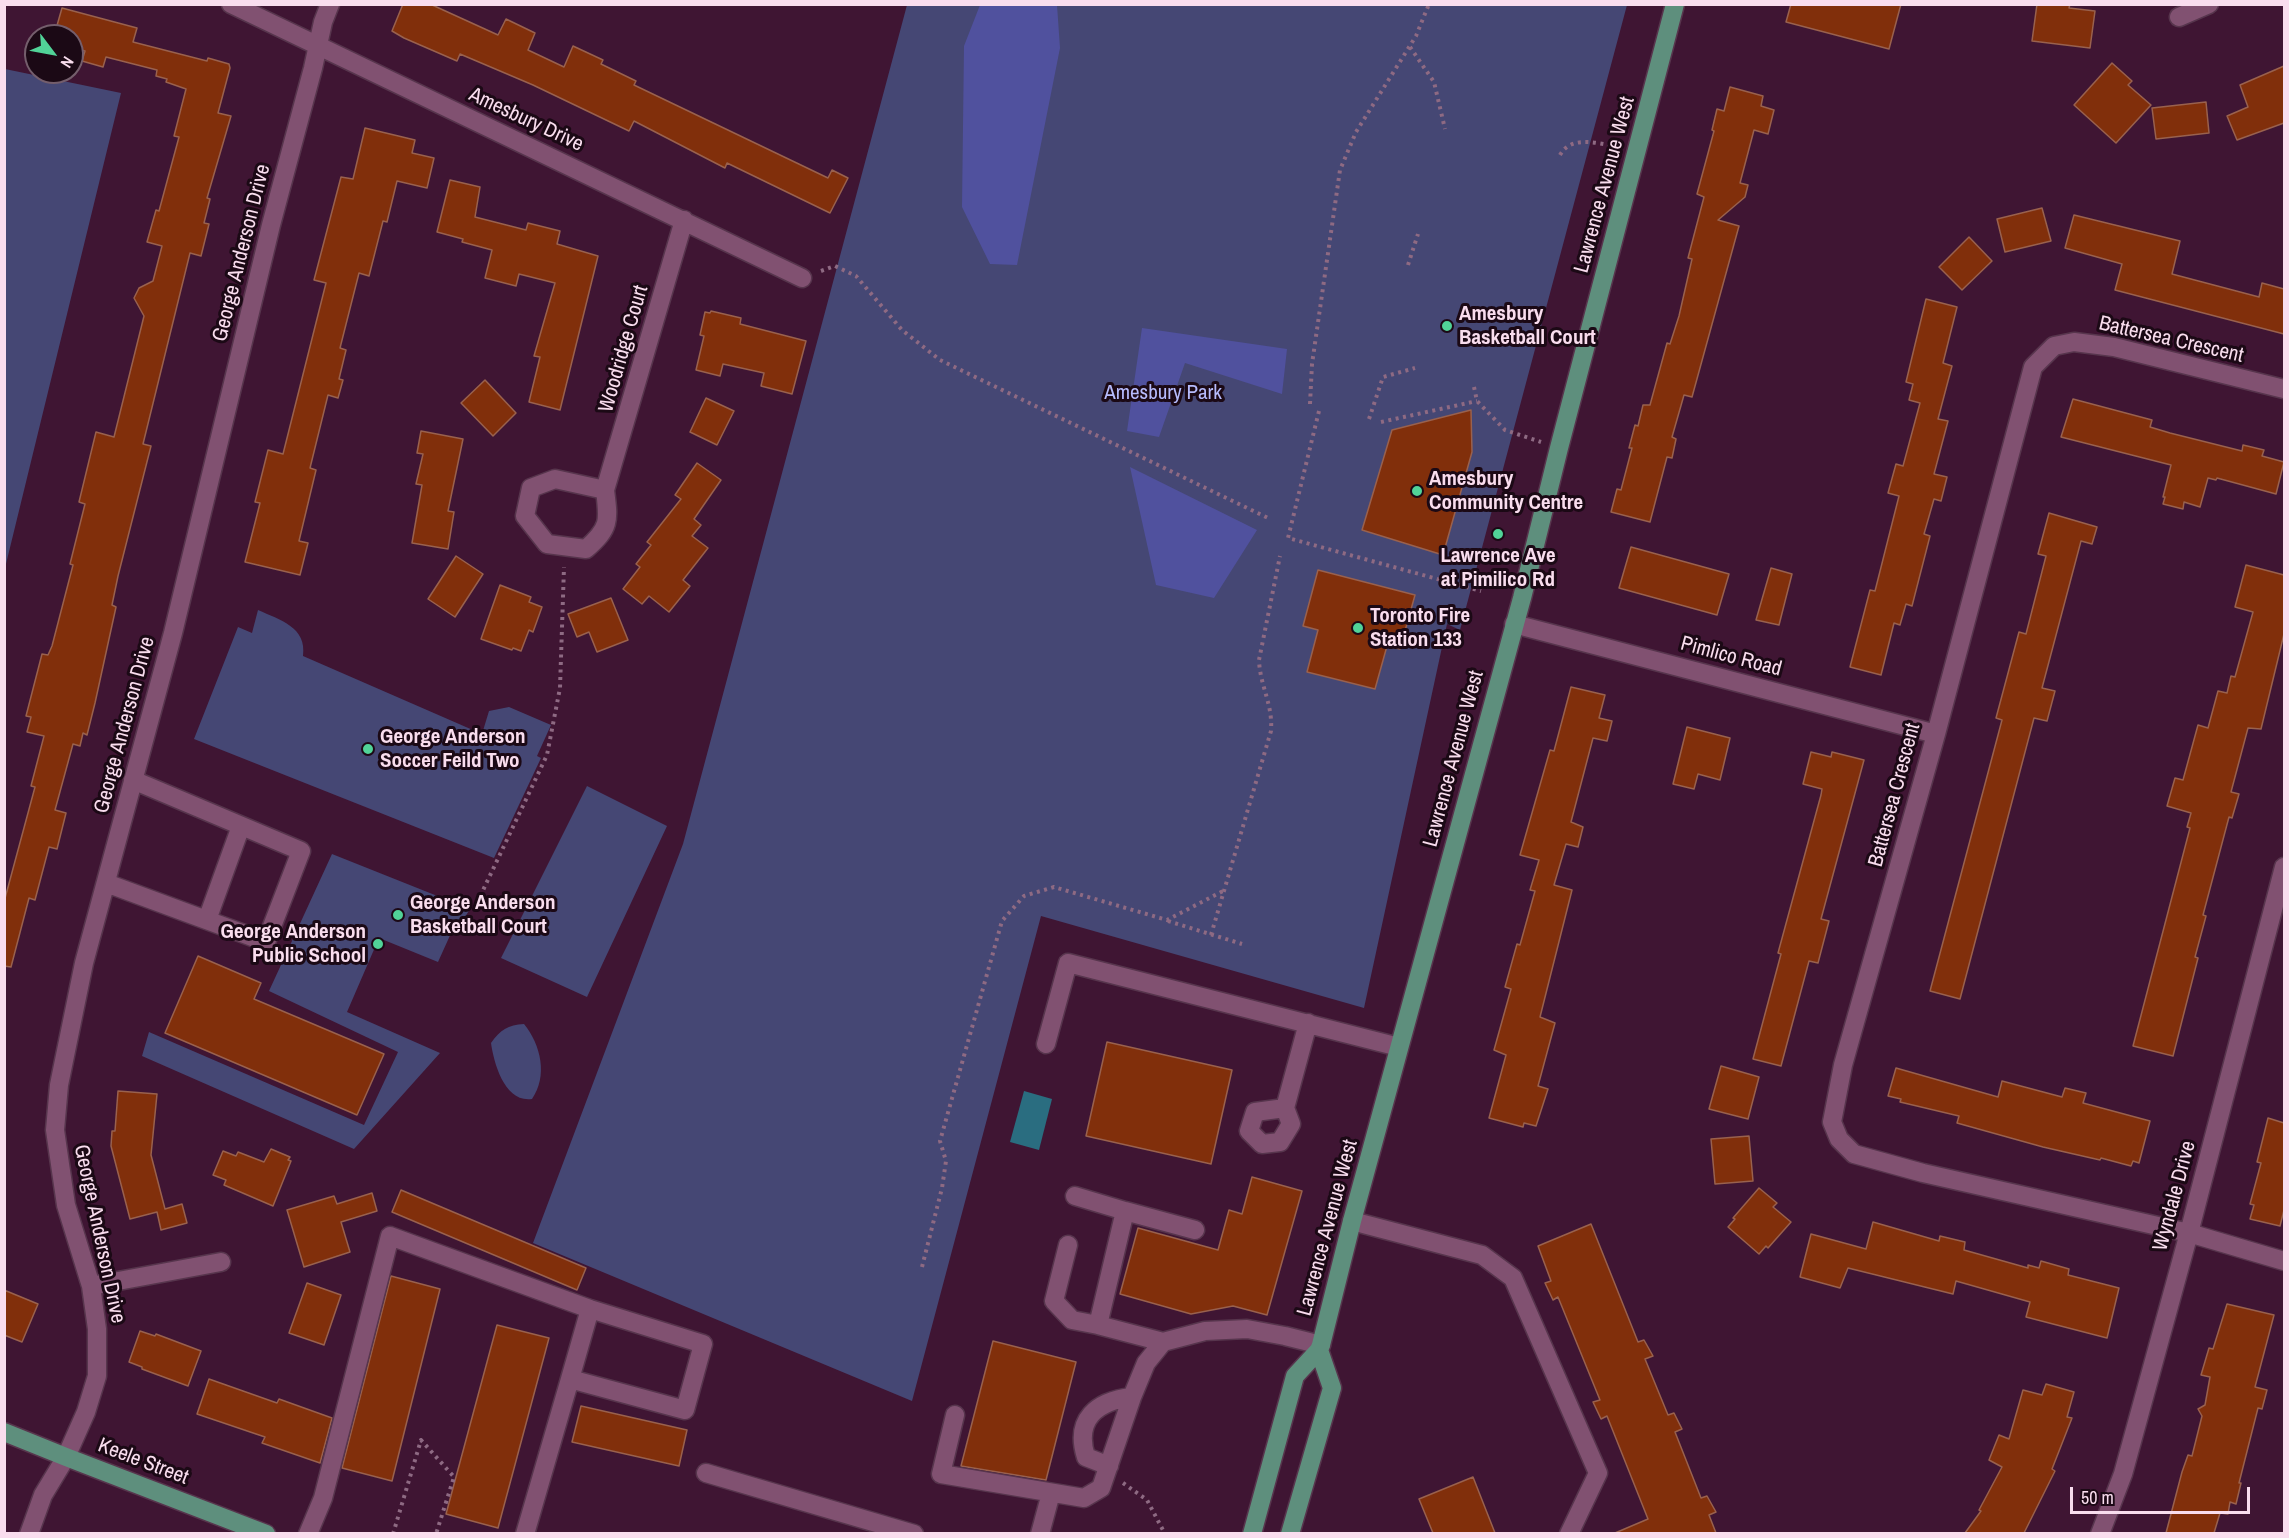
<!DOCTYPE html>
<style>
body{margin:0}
#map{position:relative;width:2289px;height:1538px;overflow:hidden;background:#3f1533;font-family:"Archivo Narrow",sans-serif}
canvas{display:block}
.frame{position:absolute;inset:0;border:6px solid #f9ddee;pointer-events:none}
.north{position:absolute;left:24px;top:24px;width:60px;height:60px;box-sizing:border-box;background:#1b0915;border:2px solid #745e6c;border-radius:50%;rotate:122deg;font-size:16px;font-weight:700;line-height:24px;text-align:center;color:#f9ddee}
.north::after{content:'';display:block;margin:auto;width:21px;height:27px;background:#51d398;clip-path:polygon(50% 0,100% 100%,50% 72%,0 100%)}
.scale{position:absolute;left:2070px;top:1487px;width:180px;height:27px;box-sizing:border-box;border:3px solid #f9ddee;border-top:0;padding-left:8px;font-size:18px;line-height:21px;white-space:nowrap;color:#f9ddee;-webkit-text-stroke:4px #1b0915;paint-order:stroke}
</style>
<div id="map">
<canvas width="2289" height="1538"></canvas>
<div class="frame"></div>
<div class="north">N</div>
<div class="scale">50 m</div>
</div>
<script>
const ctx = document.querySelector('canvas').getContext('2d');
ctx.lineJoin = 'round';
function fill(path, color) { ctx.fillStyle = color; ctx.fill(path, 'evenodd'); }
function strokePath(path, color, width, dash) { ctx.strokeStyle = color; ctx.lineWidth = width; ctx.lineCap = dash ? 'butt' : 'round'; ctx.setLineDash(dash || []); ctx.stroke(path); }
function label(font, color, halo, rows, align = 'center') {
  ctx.font = font + ' "Archivo Narrow",sans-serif'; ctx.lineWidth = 6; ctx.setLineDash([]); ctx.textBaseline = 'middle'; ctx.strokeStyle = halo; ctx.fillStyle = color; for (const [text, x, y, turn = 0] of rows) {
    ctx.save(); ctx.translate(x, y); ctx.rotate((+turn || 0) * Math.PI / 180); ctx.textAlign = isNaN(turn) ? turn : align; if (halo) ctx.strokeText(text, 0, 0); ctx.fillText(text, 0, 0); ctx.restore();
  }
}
fill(new Path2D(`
 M 907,5 L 1627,5 L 1460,630 L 1447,624 L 1364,1008 L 1041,916 L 912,1401 L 533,1243 L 683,844 Z
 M 5,69 L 121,93 L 5,568 L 4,69 Z
 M 258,610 C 280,620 307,627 303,656 L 482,734 L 489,711 L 509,707 L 551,725 L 537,756 L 541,758 L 494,858 L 194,739 L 238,627 L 252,633 Z
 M 587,786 L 667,826 L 587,997 L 501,958 Z
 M 332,854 L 470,909 L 462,922 L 457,920 L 438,962 L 379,938 L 347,1012 L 440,1053 L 354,1149 L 142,1056 L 149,1032 L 364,1125 L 398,1052 L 269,991 Z
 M 524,1024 C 541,1045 548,1076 532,1099 C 505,1103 494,1064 491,1043 C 500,1030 508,1025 524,1024 Z`), '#454774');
fill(new Path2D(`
 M 980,5 L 1057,5 L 1060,48 L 1017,265 L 990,264 L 962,207 L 964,46 Z
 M 1142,328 L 1287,349 L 1282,394 L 1185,363 L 1159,437 L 1127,431 Z
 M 1130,467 L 1257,530 L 1214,598 L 1156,585 Z`), '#50519e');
fill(new Path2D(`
 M 1024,1091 L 1052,1099 L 1039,1150 L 1010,1142 Z`), '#2a6d80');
const building = new Path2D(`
 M 403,4 L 430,4 L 498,35 L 506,19 L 535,33 L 528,50 L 564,67 L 573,46 L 603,60 L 601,64 L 636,81 L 634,85 L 828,178 L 832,170 L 848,178 L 830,213 L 727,163 L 725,168 L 634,121 L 629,131 L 533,85 L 460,54 L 457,61 L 404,38 L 392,31 Z
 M 1791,4 L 1901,4 L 1889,49 L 1786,22 Z
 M 2037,4 L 2070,4 L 2069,8 L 2095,11 L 2090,48 L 2032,41 Z
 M 62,8 L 137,28 L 133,42 L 207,61 L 208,58 L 229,64 L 230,68 L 218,113 L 231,116 L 207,198 L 210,199 L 204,223 L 209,224 L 201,256 L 190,253 L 143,444 L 151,446 L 118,576 L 112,605 L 116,607 L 95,703 L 87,735 L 83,733 L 80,746 L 73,744 L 55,810 L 66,813 L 57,849 L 49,847 L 35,900 L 29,898 L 11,967 L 4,966 L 4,902 L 35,787 L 31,786 L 44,736 L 27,732 L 31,717 L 26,716 L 42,654 L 48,655 L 52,646 L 73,565 L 70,564 L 85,504 L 79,502 L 96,432 L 114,437 L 144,316 L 134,298 L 139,288 L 153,281 L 162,246 L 147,242 L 156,210 L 159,211 L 179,137 L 174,136 L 186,89 L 166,82 L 167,79 L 156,76 L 157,70 L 106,57 L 103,67 L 82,61 L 85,51 L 72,48 L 72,36 L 54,36 Z
 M 2112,63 L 2132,81 L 2128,85 L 2151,105 L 2116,143 L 2074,105 Z
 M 2284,66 L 2284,123 L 2237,140 L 2227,116 L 2248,107 L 2240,85 Z
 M 1730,87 L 1763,96 L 1761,106 L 1774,110 L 1768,134 L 1754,130 L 1740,183 L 1748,185 L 1745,197 L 1718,220 L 1739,226 L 1692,397 L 1684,395 L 1672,437 L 1676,439 L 1672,458 L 1667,457 L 1650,522 L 1611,512 L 1617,489 L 1621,490 L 1632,448 L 1629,448 L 1635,425 L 1638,426 L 1643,405 L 1650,405 L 1667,343 L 1670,344 L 1679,316 L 1692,259 L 1688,258 L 1704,197 L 1697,194 L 1714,131 L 1712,130 L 1717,109 L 1724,111 Z
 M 2206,102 L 2209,133 L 2156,139 L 2152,108 Z
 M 365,128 L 415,140 L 412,153 L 434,158 L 427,188 L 397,181 L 387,222 L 383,221 L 369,276 L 359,273 L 340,348 L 346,350 L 339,379 L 343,380 L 338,398 L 328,395 L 310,468 L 316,470 L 299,541 L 308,543 L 300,575 L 245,562 L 260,503 L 255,502 L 268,450 L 283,454 L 326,283 L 314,280 L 341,177 L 353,179 Z
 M 450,180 L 480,187 L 475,217 L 526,230 L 528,223 L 560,231 L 557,244 L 598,256 L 560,410 L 529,402 L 540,357 L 534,356 L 555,283 L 519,274 L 516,286 L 485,278 L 492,250 L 462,242 L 463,239 L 437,232 Z
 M 2042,208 L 2051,241 L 2005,252 L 1997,219 Z
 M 2074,215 L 2180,241 L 2172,274 L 2259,297 L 2262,283 L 2284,289 L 2284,334 L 2115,290 L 2122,264 L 2065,248 Z
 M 1969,237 L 1992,261 L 1962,290 L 1939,267 Z
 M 1926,299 L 1957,307 L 1943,363 L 1952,366 L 1938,419 L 1948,421 L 1934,474 L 1947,477 L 1941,501 L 1934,499 L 1924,534 L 1930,536 L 1912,606 L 1906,604 L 1900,625 L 1894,623 L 1881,675 L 1850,667 L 1870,590 L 1875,591 L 1899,496 L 1888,493 L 1896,464 L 1903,466 L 1920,403 L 1909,400 L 1913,384 L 1906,382 Z
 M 711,311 L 741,318 L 740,324 L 806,341 L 792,394 L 761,386 L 764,373 L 723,364 L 720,376 L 696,370 L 704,336 L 700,335 L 705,312 L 710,313 Z
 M 485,380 L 516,413 L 493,436 L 461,403 Z
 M 706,398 L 734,411 L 717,445 L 690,432 Z
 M 2073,399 L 2152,420 L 2150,427 L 2170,433 L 2242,451 L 2243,445 L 2264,450 L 2262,456 L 2284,462 L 2276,494 L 2217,478 L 2216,480 L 2208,478 L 2200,507 L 2184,502 L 2183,509 L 2163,504 L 2165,497 L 2163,497 L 2171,465 L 2061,437 Z
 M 1471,410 L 1472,452 L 1443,555 L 1362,530 L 1392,430 Z
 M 421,431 L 463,439 L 448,511 L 454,512 L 448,549 L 412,543 L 422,485 L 416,484 L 423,454 L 417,453 Z
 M 697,463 L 721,480 L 694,519 L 701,525 L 692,536 L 708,548 L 683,580 L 690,586 L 669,612 L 649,596 L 642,604 L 623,589 L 640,567 L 636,564 L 651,545 L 647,542 L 681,499 L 675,495 Z
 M 2049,513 L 2097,527 L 2092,544 L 2081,541 L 2042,688 L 2055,691 L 2047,721 L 2034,718 L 1960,999 L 1930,991 L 2002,720 L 1996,718 L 2019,632 L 2026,634 L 2046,556 L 2038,554 Z
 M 1631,547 L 1729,574 L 1717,615 L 1619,588 Z
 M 456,556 L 483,574 L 455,617 L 428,599 Z
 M 2246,565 L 2284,575 L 2284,634 L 2261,729 L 2248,728 L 2231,792 L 2239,794 L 2232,818 L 2229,817 L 2203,915 L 2206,916 L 2195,957 L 2198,958 L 2173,1056 L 2133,1046 L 2190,828 L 2187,827 L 2191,813 L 2167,806 L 2175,778 L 2183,780 L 2198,725 L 2208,728 L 2218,691 L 2227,693 L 2231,676 L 2235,677 L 2253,612 L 2235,607 Z
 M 1771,568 L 1792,574 L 1779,625 L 1756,620 Z
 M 1318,570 L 1415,595 L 1400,649 L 1387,646 L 1375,689 L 1307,672 L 1318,630 L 1303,626 Z
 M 500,585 L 531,597 L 529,602 L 542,607 L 533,632 L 529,630 L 521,651 L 513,648 L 512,650 L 481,639 Z
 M 611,598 L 628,640 L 597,652 L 589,632 L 577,637 L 568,614 Z
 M 1571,687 L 1605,695 L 1599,718 L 1612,721 L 1607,741 L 1593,738 L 1571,822 L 1583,827 L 1578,847 L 1566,844 L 1554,885 L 1572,890 L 1540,1017 L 1555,1023 L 1538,1086 L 1548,1089 L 1536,1126 L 1524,1123 L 1523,1127 L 1489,1118 L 1506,1055 L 1494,1050 L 1511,989 L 1505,987 L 1517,944 L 1520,945 L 1535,891 L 1530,890 L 1539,860 L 1520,855 L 1550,750 L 1554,751 Z
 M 1687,727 L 1730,738 L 1720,780 L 1698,774 L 1694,789 L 1673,784 Z
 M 1811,752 L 1831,757 L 1832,752 L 1864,760 L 1821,919 L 1829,921 L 1818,963 L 1809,961 L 1781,1066 L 1753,1059 L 1781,954 L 1778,953 L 1821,795 L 1822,789 L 1803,784 Z
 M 198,956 L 261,983 L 254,999 L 384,1054 L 357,1115 L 165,1033 Z
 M 1107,1042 L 1232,1070 L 1211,1164 L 1086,1136 Z
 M 1721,1066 L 1759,1077 L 1748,1119 L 1709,1109 Z
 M 1896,1068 L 1998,1097 L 2002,1081 L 2062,1097 L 2065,1088 L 2086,1093 L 2083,1103 L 2150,1121 L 2139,1163 L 2133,1161 L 2131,1166 L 2101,1158 L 2100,1160 L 2043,1147 L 1957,1123 L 1959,1116 L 1900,1102 L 1901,1099 L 1888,1096 Z
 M 118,1091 L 157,1094 L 151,1155 L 165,1209 L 182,1204 L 187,1223 L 161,1230 L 157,1212 L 130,1219 L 111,1146 L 112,1131 L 115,1131 Z
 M 2268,1118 L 2284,1123 L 2284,1210 L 2280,1226 L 2250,1219 L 2254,1205 L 2250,1204 L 2261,1163 L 2257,1162 Z
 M 1749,1136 L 1753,1181 L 1715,1184 L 1711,1139 Z
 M 271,1149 L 290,1157 L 288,1160 L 291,1161 L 273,1206 L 224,1185 L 226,1180 L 213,1175 L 223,1151 L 236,1156 L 238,1152 L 264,1162 Z
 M 1252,1177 L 1302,1191 L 1267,1315 L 1233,1306 L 1191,1314 L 1120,1294 L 1138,1228 L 1218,1250 L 1229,1210 L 1242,1214 Z
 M 1759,1188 L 1777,1203 L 1773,1207 L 1791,1222 L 1768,1248 L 1766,1246 L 1759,1254 L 1728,1227 L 1735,1219 L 1733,1218 Z
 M 401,1190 L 586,1268 L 577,1290 L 392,1212 Z
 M 372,1193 L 377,1211 L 341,1222 L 350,1252 L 304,1267 L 287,1210 L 334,1196 L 337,1204 Z
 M 1873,1222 L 1939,1241 L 1940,1236 L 1965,1242 L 1964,1250 L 2028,1268 L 2028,1265 L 2039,1268 L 2041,1261 L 2069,1269 L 2068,1275 L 2119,1288 L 2107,1338 L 2026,1317 L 2030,1302 L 1956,1281 L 1953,1294 L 1848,1268 L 1840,1288 L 1800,1277 L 1811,1234 L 1866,1249 Z
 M 1591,1224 L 1638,1342 L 1644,1340 L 1653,1356 L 1645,1359 L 1668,1415 L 1674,1413 L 1682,1429 L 1675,1432 L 1701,1498 L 1707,1496 L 1716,1512 L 1709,1515 L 1716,1533 L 1615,1533 L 1648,1519 L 1607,1416 L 1601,1419 L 1593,1402 L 1600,1400 L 1558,1297 L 1553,1300 L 1545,1283 L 1551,1281 L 1538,1246 Z
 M 391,1276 L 440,1289 L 392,1481 L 342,1468 Z
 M 307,1283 L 341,1295 L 324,1345 L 289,1333 Z
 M 4,1290 L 38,1304 L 22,1342 L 4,1335 Z
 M 2227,1304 L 2274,1315 L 2255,1387 L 2267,1390 L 2262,1409 L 2258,1408 L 2239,1483 L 2241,1483 L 2236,1504 L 2230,1502 L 2228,1514 L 2220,1513 L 2214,1533 L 2166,1533 L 2182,1472 L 2188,1455 L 2192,1456 L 2202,1416 L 2198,1409 L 2205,1405 L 2210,1377 L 2201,1375 L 2209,1348 L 2213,1349 Z
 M 497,1325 L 549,1338 L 498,1528 L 446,1514 Z
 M 140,1331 L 155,1336 L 156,1334 L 201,1351 L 188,1386 L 142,1369 L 142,1367 L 129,1362 Z
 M 993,1341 L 1076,1362 L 1046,1480 L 961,1466 Z
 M 209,1379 L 277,1403 L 279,1399 L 332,1418 L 320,1463 L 262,1443 L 265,1437 L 197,1414 Z
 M 2046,1384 L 2074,1392 L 2067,1417 L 2072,1418 L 2052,1469 L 2055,1471 L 2024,1533 L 1965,1533 L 1981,1511 L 1979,1510 L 2002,1467 L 1989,1460 L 1999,1435 L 2009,1439 L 2023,1390 L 2042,1395 Z
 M 581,1406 L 687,1430 L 679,1466 L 572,1442 Z
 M 1473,1477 L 1495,1533 L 1433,1533 L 1419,1499 Z`);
fill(building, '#812f0b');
strokePath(building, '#99614e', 1.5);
const minor = new Path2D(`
 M 231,4 L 802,278
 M 2179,17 L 2209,4
 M 2284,389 L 2114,347 L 2074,342 L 2054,346 L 2033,367 L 1936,734 L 1843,1065 L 1832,1122 L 1839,1139 L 1854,1154 L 1923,1173 L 2189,1233 L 2284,1261
 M 605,490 C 609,521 610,528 586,549 L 547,544 L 525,516 L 531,488 L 555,479 L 605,490 L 684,220
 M 1514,624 L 1936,734
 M 106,883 L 266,942 L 301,851 L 133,780
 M 207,920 L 241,826
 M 1046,1044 L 1068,963 L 1399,1047
 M 1285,1108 L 1255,1112 L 1249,1131 L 1262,1144 L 1280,1142 L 1291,1124 L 1285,1108 L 1308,1023
 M 1075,1196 L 1125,1211 L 1098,1325 L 1163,1342
 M 1125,1211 L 1195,1230
 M 1352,1221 L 1482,1255 L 1513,1278 L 1598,1473 L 1569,1534
 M 1068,1245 L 1054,1301 L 1072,1320 L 1098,1325
 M 91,1286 L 221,1262
 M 570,1379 L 590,1309
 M 955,1415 L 941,1474 L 1084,1498 L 1101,1488 L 1132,1397 L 1146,1363 L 1163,1342 L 1205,1331 L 1247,1329 L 1285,1336 L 1321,1345
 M 1109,1466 L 1086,1457 C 1074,1419 1097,1401 1132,1397
 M 706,1473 L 914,1534
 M 29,1534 L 43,1495 L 66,1457 L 86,1412 L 97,1376 L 97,1329 L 91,1286 L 66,1205 L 55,1130 L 59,1085 L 84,963 L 173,633 L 271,225 L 313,68 L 323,22 L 330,4
 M 308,1534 L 323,1498 L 390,1236 L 590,1309 L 703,1344 L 685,1410 L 570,1379 L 525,1534
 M 1040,1534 L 1051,1493
 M 2100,1534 L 2123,1474 L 2189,1233 L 2284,867`);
const major = new Path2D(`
 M 4,1432 L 66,1457 L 266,1534
 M 1252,1534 L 1295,1376 L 1319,1350 L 1321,1345 L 1352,1221 L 1522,598 L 1559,448 L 1675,4
 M 1290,1534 L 1332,1388 L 1319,1350`);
strokePath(minor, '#57354d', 21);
strokePath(major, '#57354d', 21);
strokePath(new Path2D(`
 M 1410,47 L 1434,82 L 1445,129
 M 1560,155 C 1570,137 1592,142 1609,145
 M 1408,265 L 1418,234
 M 821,271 L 835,266 L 856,276 L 902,330 L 940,360 L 1268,518
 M 1474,387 L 1477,401 L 1505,430 L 1541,442
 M 1310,404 L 1312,364 L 1340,170 L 1356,132 L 1416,36 L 1429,4
 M 1319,411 L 1288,538 L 1481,591
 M 1369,419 L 1383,377 L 1415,368
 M 1381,422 L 1477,401
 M 477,903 L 547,755 L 560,688 L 564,567
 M 1168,921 L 1242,944
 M 1211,935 L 1271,731 C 1273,704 1260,686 1259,660 L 1280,556
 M 922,1267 L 942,1188 L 946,1161 L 940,1141 L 1002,921 L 1024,896 L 1054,887 L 1167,920 L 1225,890
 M 1123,1483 L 1147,1500 L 1165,1534
 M 393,1534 L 421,1440 L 454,1477 L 436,1534`), '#8e6a83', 4, [3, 4.5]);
strokePath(minor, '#815171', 18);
strokePath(major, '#5e8f7d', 18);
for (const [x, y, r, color] of [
 [1447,326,6,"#51d398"],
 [1417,491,6,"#51d398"],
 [1498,534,6,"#51d398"],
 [1358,628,6,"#51d398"],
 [368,749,6,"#51d398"],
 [398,915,6,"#51d398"],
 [378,944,6,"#51d398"]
]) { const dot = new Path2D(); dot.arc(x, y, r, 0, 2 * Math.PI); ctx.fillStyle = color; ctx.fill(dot); strokePath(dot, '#1b0915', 2); }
label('21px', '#f9ddee', '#1b0915', [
 ["Amesbury Drive",526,120,25],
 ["Lawrence Avenue West",1605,185,-75],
 ["George Anderson Drive",242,253,-76],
 ["Battersea Crescent",2171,340,13],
 ["Woodridge Court",624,349,-74],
 ["Pimlico Road",1731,657,15],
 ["George Anderson Drive",125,725,-75],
 ["Lawrence Avenue West",1454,759,-75],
 ["Battersea Crescent",1895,795,-75],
 ["Wyndale Drive",2175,1196,-75],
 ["Lawrence Avenue West",1328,1228,-75],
 ["George Anderson Drive",99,1234,78],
 ["Keele Street",143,1462,21]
]);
label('bold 21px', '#f9ddee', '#1b0915', [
 ["Amesbury",1459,314],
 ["Basketball Court",1459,338],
 ["Amesbury",1429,479],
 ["Community Centre",1429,503],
 ["Lawrence Ave",1498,556,"center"],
 ["at Pimilico Rd",1498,580,"center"],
 ["Toronto Fire",1370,616],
 ["Station 133",1370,640],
 ["George Anderson",380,737],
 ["Soccer Feild Two",380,761],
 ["George Anderson",410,903],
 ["Basketball Court",410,927],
 ["George Anderson",366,932,"right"],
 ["Public School",366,956,"right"]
], 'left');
label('21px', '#b6bbfc', '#1b0915', [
 ["Amesbury Park",1163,393]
]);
</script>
